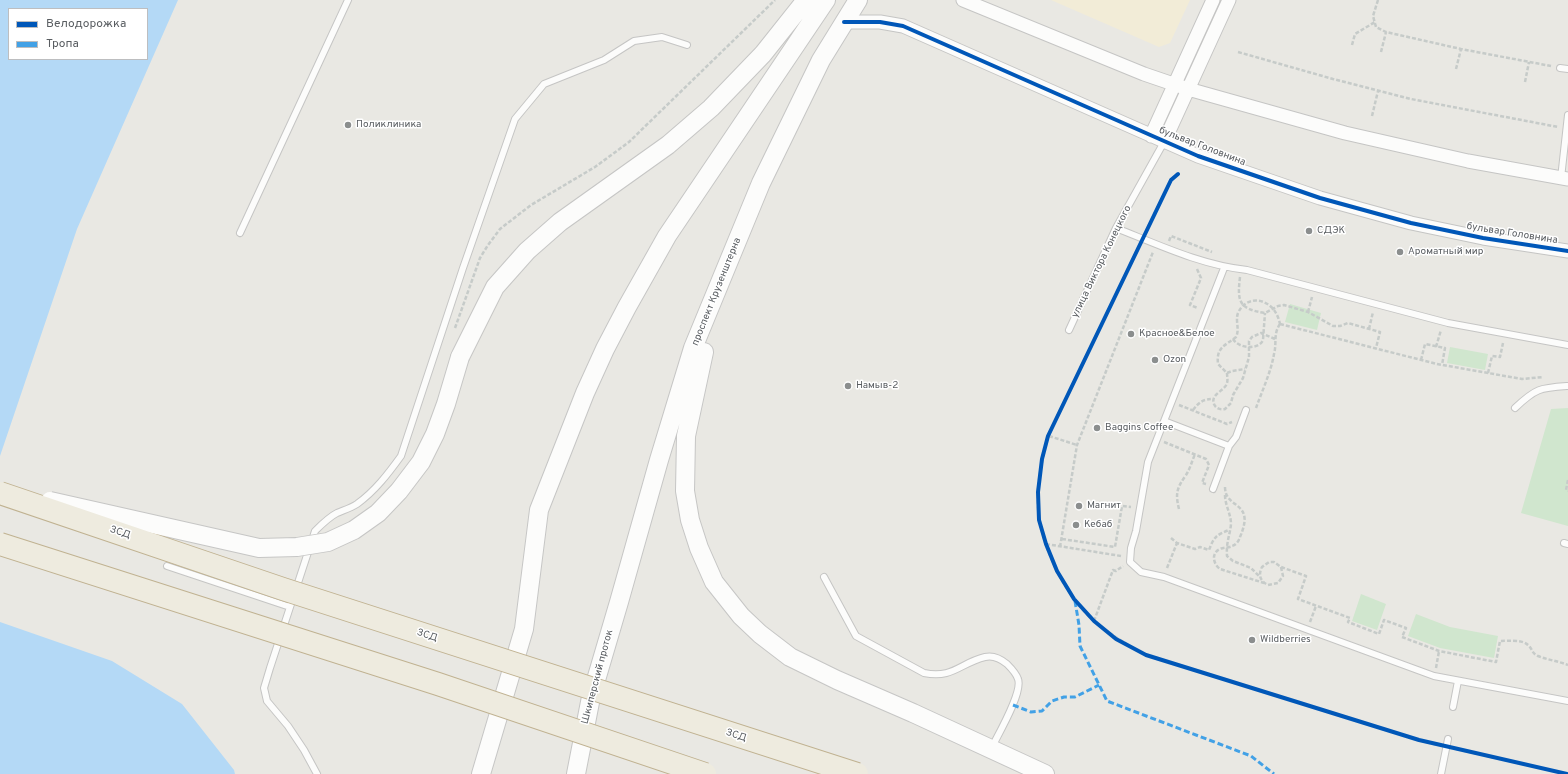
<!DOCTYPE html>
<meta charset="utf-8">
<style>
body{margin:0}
#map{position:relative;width:1568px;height:774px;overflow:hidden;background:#e9e8e3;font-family:Overpass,sans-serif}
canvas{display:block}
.legend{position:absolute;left:8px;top:8px;width:140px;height:52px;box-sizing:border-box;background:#fff;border:1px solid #bdbec0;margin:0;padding:5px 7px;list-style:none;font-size:12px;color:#595d61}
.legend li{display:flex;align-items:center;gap:8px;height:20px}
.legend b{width:20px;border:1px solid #bdbec0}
</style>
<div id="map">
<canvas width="1568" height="774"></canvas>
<ul class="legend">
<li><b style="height:5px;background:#0057b8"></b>Велодорожка</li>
<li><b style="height:5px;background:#42a1e6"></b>Тропа</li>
</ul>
</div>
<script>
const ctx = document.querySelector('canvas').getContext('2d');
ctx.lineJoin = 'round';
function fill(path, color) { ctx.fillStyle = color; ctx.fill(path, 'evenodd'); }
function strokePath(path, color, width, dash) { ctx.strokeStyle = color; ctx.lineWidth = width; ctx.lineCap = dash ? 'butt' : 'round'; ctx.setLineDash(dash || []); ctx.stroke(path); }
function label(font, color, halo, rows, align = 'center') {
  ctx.font = font + ' Overpass,sans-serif'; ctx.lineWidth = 3; ctx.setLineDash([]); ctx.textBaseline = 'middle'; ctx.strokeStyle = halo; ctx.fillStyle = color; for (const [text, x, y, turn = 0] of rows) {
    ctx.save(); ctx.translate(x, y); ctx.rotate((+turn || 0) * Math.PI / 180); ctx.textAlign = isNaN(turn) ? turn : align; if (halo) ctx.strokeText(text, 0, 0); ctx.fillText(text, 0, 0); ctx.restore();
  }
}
fill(new Path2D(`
 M 1290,304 L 1321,313 L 1317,330 L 1285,322 Z
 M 1450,347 L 1488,354 L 1485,370 L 1447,363 Z
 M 1568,408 L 1568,526 L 1521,513 L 1551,409 Z
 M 1361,594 L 1386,604 L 1377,630 L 1352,621 Z
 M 1416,614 L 1450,627 L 1498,636 L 1494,658 L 1440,648 L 1408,636 Z`), '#d0e6ce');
fill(new Path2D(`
 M 1051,0 L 1190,0 L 1170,43 L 1159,47 Z`), '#f2ecd7');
fill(new Path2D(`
 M 0,0 L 178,0 L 77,229 L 0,456 ZM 9,9 L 147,9 L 147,59 L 9,59 Z
 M 0,622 L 112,661 L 182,704 L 234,770 L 235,774 L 0,774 Z`), '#b4d9f6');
const lane = new Path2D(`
 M 1560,68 L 1568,69
 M 1561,178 L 1568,115
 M 1116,228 C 1159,245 1201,265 1247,270 L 1448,323 L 1568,345
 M 240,233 L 348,0
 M 1224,268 L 1148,462 L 1136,531 L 1131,548 L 1130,562 L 1141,572 L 1164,577 L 1434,676 L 1568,701
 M 1069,330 L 1116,228 L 1164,142
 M 1515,408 C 1536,388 1540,388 1568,386
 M 1164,421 L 1229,446
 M 1213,489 L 1229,446 L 1236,437 L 1246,410
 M 1564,543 L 1568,544
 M 167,566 L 290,607
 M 824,577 L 856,636 L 924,673 C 953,679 960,663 985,657 C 993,655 1001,659 1007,664 C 1011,668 1016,673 1018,679 C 1023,692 999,733 992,747
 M 1453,707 L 1458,681
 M 317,774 L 304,750 L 288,726 L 267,701 L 264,688 L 270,668 L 315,531 C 322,524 329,517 337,513 C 344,510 351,508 357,504 C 375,491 388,474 401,456 L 463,268 L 515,119 L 544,84 L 604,60 L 634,41 L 662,37 L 687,45
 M 1441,774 L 1448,739`);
const street = new Path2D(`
 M 963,0 L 1144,74 L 1188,89 L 1345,133 L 1468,161 L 1568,179
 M 844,22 L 880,22 L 903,26 L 1198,156 L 1320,198 L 1411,223 L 1483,238 L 1568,251
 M 1151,136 L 1213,0
 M 1164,142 L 1229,0`);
const secondary = new Path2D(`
 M 704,352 L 686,436 L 685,491 L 690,520 L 699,548 L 714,582 L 741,616 L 760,634 L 790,657 L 837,680 L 913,713 L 1045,774
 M 460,357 L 495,287 L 527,251 L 560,222 L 668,145 L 711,108 L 763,54 L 806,0
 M 481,774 L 524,629 L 539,510 L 585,393 L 605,349 L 627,307 L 667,236 L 826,0
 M 576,774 L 591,697 L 619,602 L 659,460 L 693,348 L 761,183 L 821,60 L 858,0`);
strokePath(lane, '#c5c5c4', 8);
strokePath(street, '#c5c5c4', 15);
strokePath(secondary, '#c6c6c5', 20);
strokePath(new Path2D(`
 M 1378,0 L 1373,16 L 1376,27 L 1386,32 L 1461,49 L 1551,66
 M 1352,45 L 1355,34 L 1375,22
 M 1238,52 L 1333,79 L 1411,99 L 1558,127
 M 1381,52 L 1386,32
 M 1456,69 L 1461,49
 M 1525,82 L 1529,62
 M 1372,116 L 1378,91
 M 1146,231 L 1171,180 L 1178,174
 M 1169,241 L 1171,236 L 1212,252
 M 1139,246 L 1048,436 C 1044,454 1039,472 1038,490 C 1034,534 1062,594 1095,622 C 1111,635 1128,645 1146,655 L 1419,740 L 1437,745
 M 1197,269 L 1201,278 L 1190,305 L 1198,308
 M 1240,277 C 1237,302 1239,309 1265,313 L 1278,306 L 1284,305 L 1308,312 L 1333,326 L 1340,326 L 1348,323 L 1380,332 L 1376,348
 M 1308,312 L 1312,297
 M 1280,324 L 1437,364 L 1522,379 L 1543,377
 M 455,328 L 480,258 L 488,245 L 500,229 L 531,205 L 595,167 L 629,142 L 775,0
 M 1369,329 L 1373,312
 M 1233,339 C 1239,349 1259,350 1263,340 L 1265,313
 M 1275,339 L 1261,333 L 1252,337 L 1249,341 L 1249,357 L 1243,378 L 1233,395 L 1231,403 L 1225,409 C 1221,410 1216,409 1214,404 C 1210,394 1225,391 1227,383 C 1228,380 1227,376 1227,373 L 1218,364 C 1216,347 1225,346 1236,337 C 1240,329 1235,321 1238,313 C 1245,297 1264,297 1274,310 C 1277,314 1279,319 1280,324
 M 1436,347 L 1441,330
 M 1421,360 L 1425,344 L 1445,348 L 1442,365
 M 1227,373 L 1232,371 L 1245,369
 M 1488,373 L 1492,356 L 1500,357 L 1503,343
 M 1179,405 L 1227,424 L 1232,422
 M 1256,408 C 1262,391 1271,372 1274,354 C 1277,343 1273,334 1280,324
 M 1193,410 C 1199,402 1203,399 1214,399
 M 1049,436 L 1077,445
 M 1164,442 L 1206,459 L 1209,465 L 1202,483 L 1206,484
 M 1568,480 L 1566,490 L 1568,491
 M 1225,487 C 1225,510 1256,500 1240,537 C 1239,541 1236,545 1232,546 C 1229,548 1224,547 1220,549 C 1211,553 1213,564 1220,569 L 1264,583
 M 1225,495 C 1225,505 1231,514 1231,524 C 1230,535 1226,542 1227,556 L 1233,561 L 1251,568 L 1259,576
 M 1179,509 C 1175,493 1177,488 1186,475 C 1190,469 1192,461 1195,454
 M 1171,538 L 1177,543 L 1195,549 L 1200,547 L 1209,550 C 1214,537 1216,535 1229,530
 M 1062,539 L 1115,547 L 1122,506 L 1131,507
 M 1046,544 L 1121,556
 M 1060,547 L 1077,445 L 1153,252
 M 1281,567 L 1283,576 L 1278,583 L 1268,585 C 1260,581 1258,575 1262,567 L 1269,562 L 1274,562 L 1281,567 L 1306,576 L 1298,599 L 1350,618 L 1348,622 L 1379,634 L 1384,620 L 1406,628 L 1402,637 L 1439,651 L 1496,662 L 1500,641 C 1508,641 1522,639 1528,645 C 1532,648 1532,654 1538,656 C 1548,660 1558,661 1568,665
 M 1167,568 L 1177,543
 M 1094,621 L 1113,570 L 1116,571 L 1123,566
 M 1310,622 L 1316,606
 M 1436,668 L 1439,651
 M 1456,749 L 1567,774`), '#c6cbc9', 2.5, [4, 2]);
strokePath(lane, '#fcfcfb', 6);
strokePath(street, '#fcfcfb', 13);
strokePath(secondary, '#fcfcfb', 18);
const secondaryBridge = new Path2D(`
 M 50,501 L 259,548 L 297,547 L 328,542 L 354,530 L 378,513 L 399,491 L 421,462 L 435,434 L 446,404 L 460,357`);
const highwayBridge = new Path2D(`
 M 0,493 L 283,589 L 857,774
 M 0,544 L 438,684 L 705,774`);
strokePath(secondaryBridge, '#c6c6c5', 20, []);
strokePath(highwayBridge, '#c0b291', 24, []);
strokePath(secondaryBridge, '#fcfcfb', 18);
strokePath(highwayBridge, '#eeebdf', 22);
strokePath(new Path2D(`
 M 1075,601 L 1079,625 L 1080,646 L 1107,701 L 1251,756 L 1274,774
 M 1013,705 L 1031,712 L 1042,711 L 1052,701 L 1064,697 L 1075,697 L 1099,685`), '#42a1e6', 3, [6, 3]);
strokePath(new Path2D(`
 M 844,22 L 880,22 L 903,26 L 1198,156 L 1320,198 L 1411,223 L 1483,238 L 1568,251
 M 1178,174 L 1171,180 L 1048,436 L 1042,459 L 1038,492 L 1039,520 L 1046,544 L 1057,571 L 1074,599 L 1094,621 L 1116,639 L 1146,655 L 1419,740 L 1567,774`), '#0057b8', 4);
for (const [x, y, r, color] of [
 [348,125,4,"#8b8e8e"],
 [1309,231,4,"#8b8e8e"],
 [1400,252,4,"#8b8e8e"],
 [1131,334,4,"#8b8e8e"],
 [1155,360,4,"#8b8e8e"],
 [848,386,4,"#8b8e8e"],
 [1097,428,4,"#8b8e8e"],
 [1079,506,4,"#8b8e8e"],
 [1076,525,4,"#8b8e8e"],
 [1252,640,4,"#8b8e8e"]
]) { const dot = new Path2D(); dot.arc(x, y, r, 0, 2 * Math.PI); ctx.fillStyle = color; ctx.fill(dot); strokePath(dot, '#fff', 1.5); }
label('10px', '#595d61', '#fff', [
 ["Поликлиника",356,125],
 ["СДЭК",1317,231],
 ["Ароматный мир",1408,252],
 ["Красное&Белое",1139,334],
 ["Ozon",1163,360],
 ["Намыв-2",856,386],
 ["Baggins Coffee",1105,428],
 ["Магнит",1087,506],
 ["Кебаб",1084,525],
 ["Wildberries",1260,640]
], 'left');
label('10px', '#595d61', '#fff', [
 ["бульвар Головнина",1202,147,21],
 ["бульвар Головнина",1512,234,9],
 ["улица Виктора Конецкого",1102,262,-64],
 ["проспект Крузенштерна",717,292,-68],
 ["ЗСД",120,533,19],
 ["ЗСД",427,636,18],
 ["Шкиперский проток",598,677,-75],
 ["ЗСД",736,736,18]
]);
</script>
